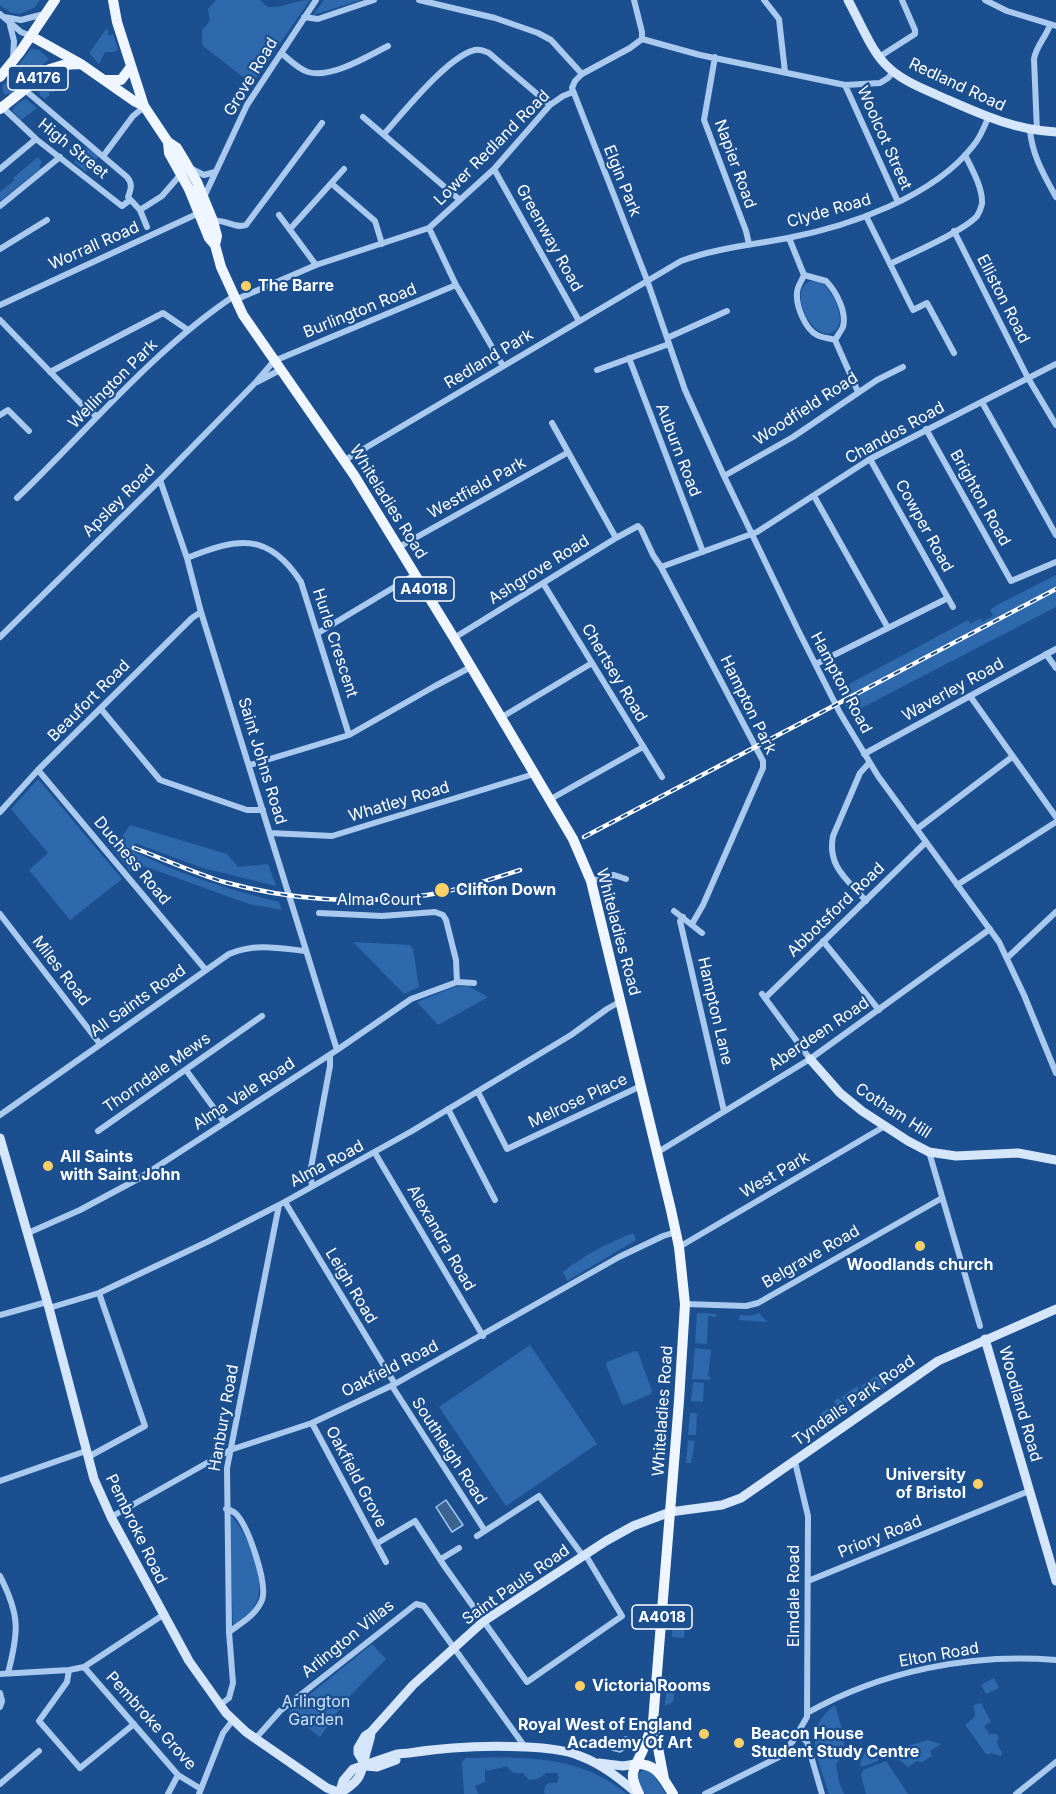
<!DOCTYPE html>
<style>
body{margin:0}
canvas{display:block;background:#1b4f8f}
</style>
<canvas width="1056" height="1794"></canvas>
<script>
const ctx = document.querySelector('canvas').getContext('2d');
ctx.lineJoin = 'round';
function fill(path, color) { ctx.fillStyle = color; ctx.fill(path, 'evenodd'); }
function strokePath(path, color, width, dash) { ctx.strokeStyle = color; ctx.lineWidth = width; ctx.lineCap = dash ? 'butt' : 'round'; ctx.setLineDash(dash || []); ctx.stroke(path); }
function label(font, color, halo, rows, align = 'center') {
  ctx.font = font + ' Inter,sans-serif'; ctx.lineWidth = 4.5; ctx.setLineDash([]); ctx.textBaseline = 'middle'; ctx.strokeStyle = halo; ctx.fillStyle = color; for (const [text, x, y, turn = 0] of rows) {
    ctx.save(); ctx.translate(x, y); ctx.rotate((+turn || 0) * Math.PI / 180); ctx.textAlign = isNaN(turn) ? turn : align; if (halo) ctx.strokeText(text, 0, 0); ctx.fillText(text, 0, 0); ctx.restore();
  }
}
fill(new Path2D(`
 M 0,0 L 40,0 L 34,8 L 20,14 L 11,13 L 0,5 Z
 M 216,0 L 260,0 L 268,7 C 284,8 295,0 310,0 L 252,84 L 202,45 L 202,30 L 210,21 L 208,9 Z
 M 324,0 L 361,0 L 313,15 Z
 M 107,28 L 109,36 L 113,34 L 118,50 L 113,52 L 105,52 L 99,64 L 89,53 Z
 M 31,49 L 39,50 L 49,59 L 10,94 L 4,94 L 2,88 L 4,84 Z
 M 53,78 L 60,87 L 54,92 L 49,92 L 49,96 L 44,99 L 40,95 L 39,90 Z
 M 26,99 L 37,108 L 21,120 L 12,110 L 18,103 Z
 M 85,147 L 99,156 L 86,172 L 74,162 Z
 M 38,157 L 42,162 L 39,165 L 41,168 L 0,201 L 0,192 L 15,180 L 13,178 Z
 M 817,280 C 831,285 852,325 831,333 C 810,340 783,281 817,280 Z
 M 1056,575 L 1056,607 L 850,714 L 838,690 L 968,620 L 970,624 L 981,618 L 982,622 L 993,616 L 990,610 L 999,604 Z
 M 38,779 L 122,879 L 70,920 L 29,870 L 48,853 L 11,809 Z
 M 130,825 L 227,854 L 238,867 L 268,864 L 276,886 L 203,868 L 135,843 L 131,850 C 176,873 229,890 279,902 L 282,910 L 249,904 L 141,865 L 131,872 L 113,850 Z
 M 353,942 L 410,945 L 413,949 L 419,987 L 404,994 Z
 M 468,986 L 488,997 L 438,1025 L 417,1002 L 454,987 Z
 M 633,1233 L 636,1240 L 567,1281 L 563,1272 C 584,1255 608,1243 633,1233 Z
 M 697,1313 L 716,1314 L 716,1317 L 708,1316 L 707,1344 L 695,1343 Z
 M 759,1313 L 767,1322 L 739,1320 L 740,1315 L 749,1316 Z
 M 530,1345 L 597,1444 L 506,1506 L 439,1407 Z
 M 695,1348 L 711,1350 L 708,1376 L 710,1377 L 710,1380 L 692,1379 Z
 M 635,1351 L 638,1352 L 652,1391 L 651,1394 L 625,1405 L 622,1404 L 606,1365 L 607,1362 Z
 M 882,1372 L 888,1385 L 862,1403 L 861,1386 Z
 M 693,1382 L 704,1383 L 703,1402 L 691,1401 Z
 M 858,1386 L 859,1400 L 854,1404 L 848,1404 L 841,1397 Z
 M 838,1398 L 845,1404 L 853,1406 L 857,1403 L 858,1405 L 844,1415 L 834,1401 Z
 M 828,1408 L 836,1422 L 825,1430 L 816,1417 Z
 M 690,1413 L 697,1413 L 696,1435 L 688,1435 Z
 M 688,1440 L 695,1441 L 691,1463 L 686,1463 Z
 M 229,1514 C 246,1529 264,1574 258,1597 C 255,1611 243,1618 233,1625 Z
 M 673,1611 L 686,1612 L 684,1638 L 672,1637 Z
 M 372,1644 L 386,1659 L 345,1701 L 320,1737 L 288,1712 Z
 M 994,1678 L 999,1688 L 986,1694 L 981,1685 Z
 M 667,1683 L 675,1688 L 673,1702 L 665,1706 Z
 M 981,1703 L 991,1722 L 984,1726 L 989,1734 L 997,1734 L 999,1739 L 996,1741 L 1002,1753 L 1001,1756 L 991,1753 L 987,1755 L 965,1725 L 975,1717 L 974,1705 Z
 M 835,1705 C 840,1725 852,1747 836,1764 L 839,1782 L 844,1794 L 829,1794 C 819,1758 800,1732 835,1705 Z
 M 928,1740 L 941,1744 L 930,1751 L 932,1756 L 922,1762 L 917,1761 L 908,1767 L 894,1755 L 897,1749 Z
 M 865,1752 L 878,1758 L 878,1761 L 862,1767 L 860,1764 Z
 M 466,1758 C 524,1757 580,1755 627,1794 L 547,1794 L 544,1793 L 545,1786 L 549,1783 L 557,1783 L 559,1778 L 557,1773 L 546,1773 L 538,1779 L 529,1780 L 523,1773 C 514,1774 512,1773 507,1766 L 488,1771 L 485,1769 L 485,1782 L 475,1786 L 478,1794 L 464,1794 L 462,1762 Z
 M 886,1761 L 908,1794 L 866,1794 L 861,1775 L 863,1770 Z
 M 645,1769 L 651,1771 L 666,1794 L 646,1794 L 641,1790 L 637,1775 Z`), '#2e69ad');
const water = new Path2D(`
 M 446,1500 L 463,1525 L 452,1532 L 436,1507 Z
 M 625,1737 L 630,1738 L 628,1747 L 620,1752 L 612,1750 L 615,1748 L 613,1746 Z`);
fill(water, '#3c6290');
strokePath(water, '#9cc4f0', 1.5);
strokePath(new Path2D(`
 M 419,0 L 495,18 L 538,33 L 551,40 L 582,74
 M 634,0 L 642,32 L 642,39
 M 764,0 L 779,19 L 785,72
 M 985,0 L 1007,11 L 1056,26
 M 0,14 L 21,32 L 31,36
 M 4,17 L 21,20 L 44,14
 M 304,17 L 318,19 L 374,0
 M 10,25 L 14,41 L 13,59
 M 642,39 L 630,48 L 582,74 L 575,81 L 572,88 L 647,280 L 685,390 L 724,476 L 798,630 L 840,713 L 878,776 L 999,942 L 1024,995 L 1056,1073
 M 642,39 L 700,55 L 845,85 L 880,83 L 888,78 L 894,71
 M 281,53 C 289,59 298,69 308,72 C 331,79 368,56 388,46
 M 715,57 L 704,120 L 746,231 L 749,244
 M 879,57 L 915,34 L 915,30 L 902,0
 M 845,85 L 898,202
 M 25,90 L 127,177 C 133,184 131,189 128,197 L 140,210 L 147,227
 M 0,105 L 36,139 L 118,203 L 122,206 L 130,200
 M 363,117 L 460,200
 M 1030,130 C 1032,155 1044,175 1056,197
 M 1037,131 L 1034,59 C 1036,46 1046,37 1050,25
 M 384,134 C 403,113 448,56 475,50 C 481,49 484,51 489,53 L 550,105
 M 104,155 L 133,116 L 144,107
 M 0,169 L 36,139
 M 192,169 L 204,175 L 215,172
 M 494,169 L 579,321
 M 332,184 L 375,221 L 382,244
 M 204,197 L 247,105 L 316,0
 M 0,206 L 60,157
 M 140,210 L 162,196 L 181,174
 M 279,215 L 316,265
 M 866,216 L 913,310 L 927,303 L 954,353
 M 213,221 C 225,219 235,229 246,225 L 322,123
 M 429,228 L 456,285 L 503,366
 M 290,229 L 344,169
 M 954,231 L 1028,378 L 1056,425
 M 789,238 L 804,275
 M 0,249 L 47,220
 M 890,264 C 910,254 964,231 977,216 C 979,213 981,208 982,204 C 983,188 972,169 965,155
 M 804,275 L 826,281 C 836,291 847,312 843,327 C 841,331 838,335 835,340
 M 804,275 C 802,281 797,286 797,293 C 796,306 805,329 817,335 C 822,338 829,338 835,340
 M 235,300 L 316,265 L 429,228 L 494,169 L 550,105 L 563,96 L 573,92
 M 0,305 L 199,213
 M 0,320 L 89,412 L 98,416
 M 667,338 L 727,311
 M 835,340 L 858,392
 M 629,358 L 703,552
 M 597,370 L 669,344
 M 50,372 L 163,313 L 188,330
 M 257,382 L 280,370
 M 982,402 L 1056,535
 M 0,415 L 8,410 L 29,431
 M 552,423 L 616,538
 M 926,429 L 1011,581 L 1056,562
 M 870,459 L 953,607
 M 345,460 L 681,261 C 716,248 752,245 788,238 C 850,226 933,197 973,146 C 980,138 984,128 988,118
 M 724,476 L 793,437 L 877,380 L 903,367
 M 160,480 L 187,558 L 201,612 L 337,1050
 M 814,496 L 888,628
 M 17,498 C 88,430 152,351 234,296
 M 399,547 L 567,453
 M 187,558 C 237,538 268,531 301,582 L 349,735
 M 661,567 L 757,532 L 870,459 L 1056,364
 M 543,583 L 662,777
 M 318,633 L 416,574
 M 0,637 L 160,480 L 256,382 L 274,361 L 456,285
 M 454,638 L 616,538 L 638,526 L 641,529 L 653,555 L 661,567 L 763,761 L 763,768 L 703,905 L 692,924
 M 1046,654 L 1056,668
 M 816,664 L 948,598
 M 970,696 L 1056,817
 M 101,709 L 160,780 L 247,810 L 263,810
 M 502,717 L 592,663
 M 864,754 L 1056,649
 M 250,765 L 349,735 L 435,686 L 471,667
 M 38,770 L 205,969
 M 549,800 L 643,747
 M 0,812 L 38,770 L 192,618 L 201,612
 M 917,829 L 1012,757
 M 270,833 L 332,836 L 534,774
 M 591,881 L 614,875 L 626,879
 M 957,885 L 1056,822
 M 866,901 C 848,880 827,867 833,836 L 860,773 L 869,763
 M 674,911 L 702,933
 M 319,913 L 382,916 L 435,912 L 443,915 L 446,920 L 456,960 L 457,982
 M 0,914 L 100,1044
 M 683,917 L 680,921 L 724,1111
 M 823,941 L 879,1010
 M 1007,958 L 1056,912
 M 762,994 L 810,1059
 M 765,998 L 926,842
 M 186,1070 L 224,1122
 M 478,1092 L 507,1149 L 641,1086
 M 448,1109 L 495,1200
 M 0,1115 L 229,954 C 254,943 279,948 305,951
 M 98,1131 L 262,1016
 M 658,1152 L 810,1059 L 990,929
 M 929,1152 L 980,1326
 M 375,1153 L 483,1336
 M 312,1185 L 310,1173 L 330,1066 L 330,1055
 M 285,1202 L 395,1384
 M 28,1233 L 80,1210 L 138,1179 L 337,1050 L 411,999 L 457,982 L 474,983
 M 679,1247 L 885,1126
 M 685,1304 L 746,1306 L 758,1303 L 942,1198
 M 49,1308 L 99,1293 L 209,1241 L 279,1205 L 412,1131 L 571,1035 L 607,1009 L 621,1001
 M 0,1315 L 47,1302
 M 392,1386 L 485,1531
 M 312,1423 L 386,1562
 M 88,1457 L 145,1426 L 99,1293
 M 0,1481 L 86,1451
 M 226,1509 C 231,1510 235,1512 238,1516 C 249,1530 268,1584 262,1600 C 256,1615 241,1623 229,1632
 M 111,1517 L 230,1450 L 312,1423 L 395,1384 L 619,1257 L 663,1236 L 676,1232
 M 477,1536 L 539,1496 L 583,1556
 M 376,1544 L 415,1521 L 445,1567 L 527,1682 L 622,1616 L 585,1554
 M 441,1559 L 459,1548
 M 0,1576 C 20,1615 19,1631 8,1673
 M 808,1581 L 1029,1491
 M 84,1667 L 178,1775 L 201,1789
 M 69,1670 L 67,1682 L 39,1721 L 80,1768 L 134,1724
 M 0,1674 L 69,1670 L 84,1667 L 163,1615
 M 0,1693 L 2,1701 L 0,1707
 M 220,1705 L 229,1698 L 233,1683 L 229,1632 L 227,1468 L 279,1205
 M 807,1713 C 882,1671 970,1653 1056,1660
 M 798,1734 L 807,1742 L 822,1794
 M 256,1738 L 280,1711 L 416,1604 L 424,1606 L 525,1747
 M 0,1784 L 39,1751
 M 168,1794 L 178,1775
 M 199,1794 L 223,1733 L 233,1720
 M 705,1794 L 779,1757 L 793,1741 L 807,1717 L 808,1516 L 795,1462
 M 1016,1794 L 1056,1762`), '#a9c9ee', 6);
strokePath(new Path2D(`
 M 848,0 C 859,20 870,48 885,64 C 899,79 919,87 937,95 C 976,112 1012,130 1056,132
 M 810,1059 L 840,1093 L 862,1111 L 908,1141 L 929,1152 L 956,1156 L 1018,1153 L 1056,1160
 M 0,1138 L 49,1308 L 94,1479 L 111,1517 L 189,1661 L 226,1713 L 246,1732 L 327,1788 L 340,1793
 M 985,1339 L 1056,1581
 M 599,1763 L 623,1766 L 635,1764
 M 365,1765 L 358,1753 L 358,1748 L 365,1736 L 371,1732 L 413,1685 L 484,1621 L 606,1541 L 633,1526 L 670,1512 L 722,1505 L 741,1498 L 938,1361 L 1056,1309
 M 366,1766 L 377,1767 L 396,1760
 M 340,1793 C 366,1778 360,1771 368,1746 C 369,1741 371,1738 371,1732
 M 339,1794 L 343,1781 L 353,1769 L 397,1754 L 409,1753 C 448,1747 485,1745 525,1747 C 542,1748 563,1749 580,1756 C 602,1764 620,1779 638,1794`), '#d6e6fa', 9);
strokePath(new Path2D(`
 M 113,0 L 117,22 L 144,106
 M 31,36 L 81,64 L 134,101 L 144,106 L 168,142 L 177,148 L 183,158 L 197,182 L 213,221 L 217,236 L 215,245 L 221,267 L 243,315 L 354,475 L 454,638 L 573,839 L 591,881 L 671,1210 L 679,1247 L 685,1304 L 679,1401 L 653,1722 L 664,1779
 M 0,77 L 20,52 L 55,0
 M 106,80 L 121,80 L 130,68
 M 0,109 L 50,69 L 63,65 L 80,64
 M 168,142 L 169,153 L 189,189 L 209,238 L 215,245
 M 635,1764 C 657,1763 662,1777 673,1794
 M 639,1794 C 629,1774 632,1773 641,1754 C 646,1744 649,1733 653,1723`), '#f0f6ff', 10);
const rail = new Path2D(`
 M 584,837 L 1056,589
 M 134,848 C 164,859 194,873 224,882 C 289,900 360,905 427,895 C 459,890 489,880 520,870`);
strokePath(rail, '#fff', 4.5);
strokePath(rail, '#1b4f8f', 2, [7]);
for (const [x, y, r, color] of [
 [246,286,6,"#ffd166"],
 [442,890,8,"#ffd166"],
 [48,1166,6,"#ffd166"],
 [920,1246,6,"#ffd166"],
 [978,1484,6,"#ffd166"],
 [580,1686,6,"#ffd166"],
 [704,1734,6,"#ffd166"],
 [739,1743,6,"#ffd166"]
]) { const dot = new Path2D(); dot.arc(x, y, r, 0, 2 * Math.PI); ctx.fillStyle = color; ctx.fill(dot); strokePath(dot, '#1b4f8f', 2); }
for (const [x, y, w] of [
 [38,78,60],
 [424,589,60],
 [662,1617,60]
]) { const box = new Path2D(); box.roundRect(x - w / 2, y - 12, w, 24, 4.5); ctx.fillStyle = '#1b4f8f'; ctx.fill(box); strokePath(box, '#fff', 1.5); }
label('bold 15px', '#fff', null, [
 ["A4176",38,78],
 ["A4018",424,589],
 ["A4018",662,1617]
]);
label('16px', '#fff', '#1b4f8f', [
 ["Grove Road",251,77,-59],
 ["Redland Road",957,85,25],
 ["Woolcot Street",884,138,66],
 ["Lower Redland Road",492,148,-45],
 ["High Street",73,149,39],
 ["Napier Road",735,164,70],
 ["Elgin Park",622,181,68],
 ["Clyde Road",829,211,-16],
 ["Greenway Road",549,238,61],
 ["Worrall Road",94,246,-24],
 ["Elliston Road",1003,299,63],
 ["Burlington Road",360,311,-22],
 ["Redland Park",489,359,-31],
 ["Wellington Park",113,384,-45],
 ["Woodfield Road",806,409,-33],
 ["Chandos Road",895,433,-29],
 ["Auburn Road",678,450,69],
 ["Westfield Park",477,488,-29],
 ["Brighton Road",980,498,61],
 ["Apsley Road",119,501,-45],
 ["Whiteladies Road",388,502,58],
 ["Cowper Road",924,526,61],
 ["Ashgrove Road",539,570,-32],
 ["Hurle Crescent",335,643,72],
 ["Chertsey Road",614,673,59],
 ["Hampton Road",841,683,62],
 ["Waverley Road",953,690,-29],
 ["Beaufort Road",89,701,-45],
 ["Hampton Park",748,705,64],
 ["Saint Johns Road",262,761,73],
 ["Whatley Road",399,802,-17],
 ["Duchess Road",132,861,50],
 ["Alma Court",379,900],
 ["Abbotsford Road",836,910,-44],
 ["Whiteladies Road",618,932,75],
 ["Miles Road",61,971,52],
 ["All Saints Road",138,1001,-35],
 ["Hampton Lane",715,1011,77],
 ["Aberdeen Road",819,1034,-34],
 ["Thorndale Mews",157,1073,-35],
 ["Alma Vale Road",244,1094,-33],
 ["Melrose Place",578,1101,-25],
 ["Cotham Hill",893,1111,33],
 ["Alma Road",327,1164,-28],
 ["West Park",775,1175,-30],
 ["Alexandra Road",441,1238,60],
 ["Belgrave Road",811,1257,-30],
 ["Leigh Road",351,1286,59],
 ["Oakfield Road",390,1369,-27],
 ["Tyndalls Park Road",854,1401,-35],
 ["Woodland Road",1020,1404,74],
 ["Whiteladies Road",663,1411,-86],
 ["Hanbury Road",224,1418,-80],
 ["Southleigh Road",449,1451,57],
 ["Oakfield Grove",356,1477,62],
 ["Pembroke Road",136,1529,64],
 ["Priory Road",880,1537,-22],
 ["Saint Pauls Road",516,1585,-35],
 ["Elmdale Road",794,1596,-90],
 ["Arlington Villas",348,1639,-39],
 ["Elton Road",939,1655,-10],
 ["Pembroke Grove",151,1721,48]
]);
label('bold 16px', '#fff', '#1b4f8f', [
 ["The Barre",258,286],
 ["Clifton Down",456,890],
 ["All Saints",60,1157],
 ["with Saint John",60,1175],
 ["Woodlands church",920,1265,"center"],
 ["University",966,1475,"right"],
 ["of Bristol",966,1493,"right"],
 ["Victoria Rooms",592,1686],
 ["Royal West of England",692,1725,"right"],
 ["Academy Of Art",692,1743,"right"],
 ["Beacon House",751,1734],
 ["Student Study Centre",751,1752]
], 'left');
label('16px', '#cfe3fa', '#1b4f8f', [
 ["Arlington",316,1702],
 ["Garden",316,1720]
]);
</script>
